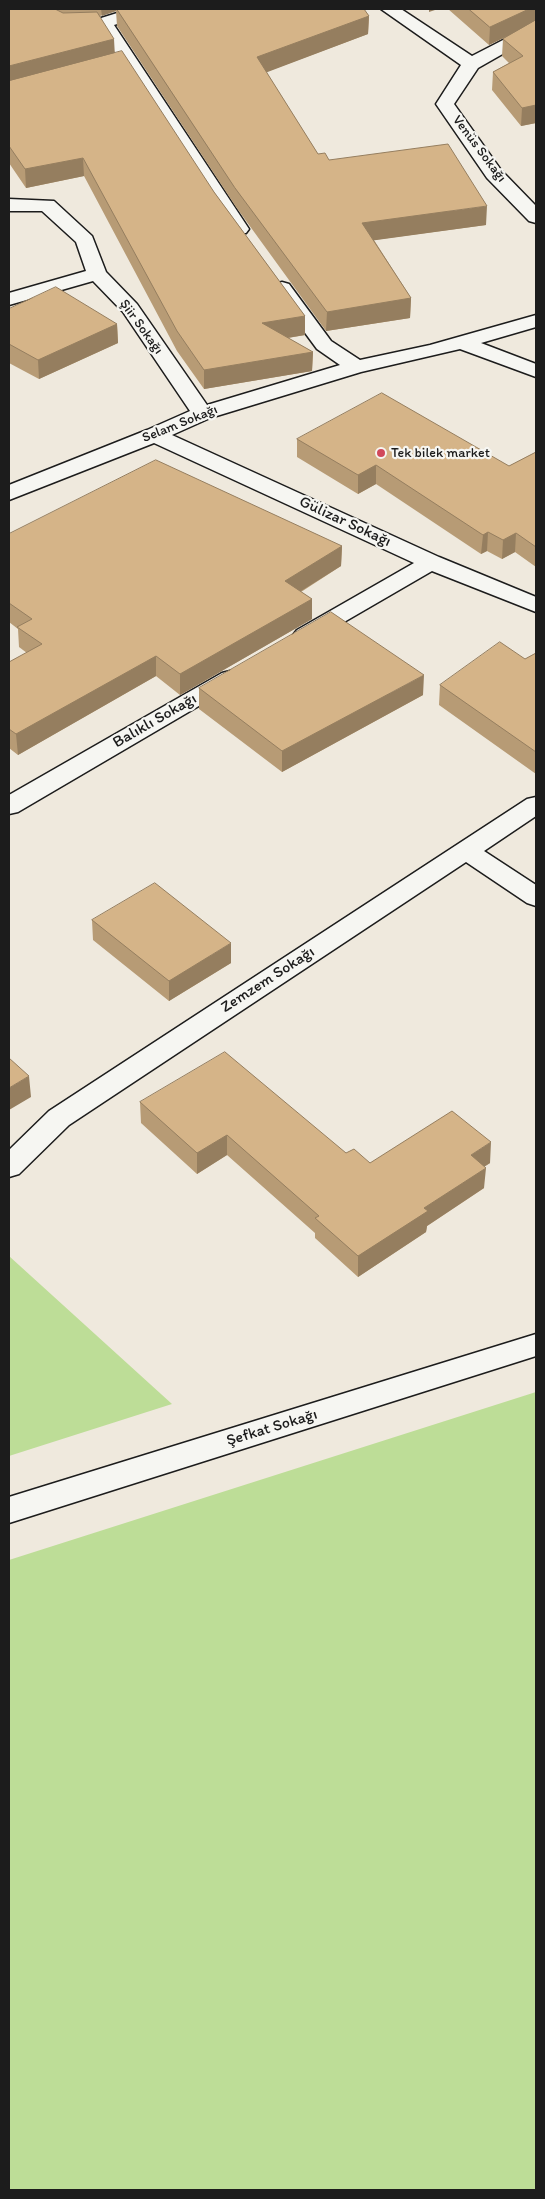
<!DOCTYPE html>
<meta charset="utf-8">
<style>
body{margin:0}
#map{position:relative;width:545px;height:2199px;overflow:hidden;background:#efe9dd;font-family:Itim,sans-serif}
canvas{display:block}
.frame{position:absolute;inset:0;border:10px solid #1c1c1c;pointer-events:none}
</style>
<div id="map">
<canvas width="545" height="2199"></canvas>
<div class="frame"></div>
</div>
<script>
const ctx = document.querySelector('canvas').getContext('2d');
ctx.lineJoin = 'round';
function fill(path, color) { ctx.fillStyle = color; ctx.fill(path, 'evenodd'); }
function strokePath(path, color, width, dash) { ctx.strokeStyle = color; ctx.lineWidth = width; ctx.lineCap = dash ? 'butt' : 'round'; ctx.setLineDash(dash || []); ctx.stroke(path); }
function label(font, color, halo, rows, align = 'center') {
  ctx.font = font + ' Itim,sans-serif'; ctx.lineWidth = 4.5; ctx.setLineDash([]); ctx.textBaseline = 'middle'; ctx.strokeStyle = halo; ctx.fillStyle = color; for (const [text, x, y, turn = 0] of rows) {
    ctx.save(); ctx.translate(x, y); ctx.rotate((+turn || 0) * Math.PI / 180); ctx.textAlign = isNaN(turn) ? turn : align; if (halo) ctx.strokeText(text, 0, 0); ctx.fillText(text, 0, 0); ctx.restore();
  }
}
fill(new Path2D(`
 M 9,1256 L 172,1404 L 9,1456 Z
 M 536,1392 L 536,2190 L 9,2190 L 9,1560 Z`), '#bddd97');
const minor = new Path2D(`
 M 130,9 L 156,9 L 153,13 L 114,25 L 249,229 L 246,233 L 232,233 L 95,23 L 98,19 Z
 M 381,9 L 401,9 L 472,56 L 536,23 L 536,35 L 478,68 L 454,104 L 501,170 L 536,206 L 536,223 L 529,221 L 487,178 L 436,104 L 461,65 Z
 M 9,199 L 54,201 L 92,236 L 106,272 L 137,304 L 207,405 L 340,365 L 317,349 L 272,288 L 275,284 L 282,282 L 289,284 L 331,341 L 360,360 L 430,345 L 536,315 L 536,327 L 481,343 L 536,364 L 536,377 L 460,349 L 361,372 L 210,418 L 172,435 L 439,557 L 536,597 L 536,612 L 432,571 L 313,640 L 305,642 L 297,640 L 293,635 L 297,630 L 414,563 L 154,443 L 9,500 L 9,485 L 147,430 L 190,411 L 123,312 L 93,281 L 9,305 L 9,293 L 86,271 L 76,242 L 42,211 L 9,211 Z
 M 230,671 L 238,673 L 242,678 L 238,683 L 18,812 L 9,814 L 9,795 L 222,673 Z
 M 536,797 L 536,816 L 484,851 L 536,885 L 536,906 L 527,903 L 466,862 L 69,1125 L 19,1174 L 9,1177 L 9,1150 L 49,1111 L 527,799 Z
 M 536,1334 L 536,1356 L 9,1523 L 9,1497 Z`);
strokePath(minor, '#1c1c1c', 3);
fill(minor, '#f6f6f2');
fill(new Path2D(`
 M 9,9 L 364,9 L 369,16 L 368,34 L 266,72 L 318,154 L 329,160 L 486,225 L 374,240 L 411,298 L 410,318 L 326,331 L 236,207 L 117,26 L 116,11 L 100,16 L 115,53 L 214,192 L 305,316 L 305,335 L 288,338 L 313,352 L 312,371 L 204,389 L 177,351 L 84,176 L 26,188 L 9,163 Z
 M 448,9 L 536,9 L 536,123 L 521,126 L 492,90 L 493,72 L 509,63 L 502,56 L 503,39 L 507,36 L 489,45 Z
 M 9,309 L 117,324 L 118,343 L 39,379 L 9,363 Z
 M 297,439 L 509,466 L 536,452 L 536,567 L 515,552 L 502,559 L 487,551 L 481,554 L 376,484 L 358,494 L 297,457 Z
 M 9,534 L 342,546 L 341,566 L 301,592 L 312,599 L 312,619 L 180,695 L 156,676 L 18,755 L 9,748 L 9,662 L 27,653 L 19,647 L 18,629 L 9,622 Z
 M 536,653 L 536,774 L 439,705 L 440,685 L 525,659 Z
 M 199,688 L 423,695 L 282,772 L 199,709 Z
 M 92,920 L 231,963 L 169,1001 L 93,940 Z
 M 140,1102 L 346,1153 L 370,1163 L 490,1163 L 484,1167 L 484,1188 L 427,1226 L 426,1232 L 358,1277 L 315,1238 L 315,1233 L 227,1155 L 197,1174 L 141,1123 Z`), '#b79b75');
fill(new Path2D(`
 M 101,9 L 116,9 L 116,11 L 102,16 Z
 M 429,9 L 438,9 L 429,12 Z
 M 529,9 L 536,9 L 536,22 L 489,45 L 490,27 Z
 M 369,16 L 368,34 L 257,76 L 257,57 Z
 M 114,39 L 115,57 L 9,85 L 9,66 Z
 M 536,105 L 536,123 L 521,126 L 522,108 Z
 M 83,158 L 84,176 L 26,188 L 25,169 Z
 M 487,206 L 486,225 L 362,242 L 362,223 Z
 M 411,298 L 410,318 L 326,331 L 327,312 Z
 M 305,316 L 305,335 L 262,342 L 262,323 Z
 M 117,324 L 118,343 L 39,379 L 38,360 Z
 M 313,352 L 312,371 L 204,389 L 204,370 Z
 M 376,465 L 376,484 L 358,494 L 358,475 Z
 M 488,532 L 487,551 L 481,554 L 483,535 Z
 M 516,533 L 515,552 L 502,559 L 503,540 Z
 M 342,546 L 341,566 L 285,601 L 285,581 Z
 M 312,599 L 312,619 L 180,695 L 180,674 Z
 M 156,656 L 156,676 L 18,755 L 16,734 Z
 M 424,675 L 423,695 L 282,772 L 282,751 Z
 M 231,943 L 231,963 L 169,1001 L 169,981 Z
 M 29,1076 L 31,1097 L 9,1110 L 9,1088 Z
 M 227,1135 L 227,1155 L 197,1174 L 197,1153 Z
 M 491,1142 L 490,1163 L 469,1176 L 471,1155 Z
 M 486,1168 L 484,1188 L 427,1226 L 426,1232 L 358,1277 L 358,1256 L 424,1208 Z`), '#957e5f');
const building = new Path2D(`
 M 9,9 L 55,9 L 63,13 L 97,12 L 114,39 L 9,66 Z
 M 117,9 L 364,9 L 369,16 L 257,57 L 318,154 L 325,153 L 329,160 L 448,144 L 487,206 L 362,223 L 411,298 L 327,312 L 235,188 Z
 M 469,9 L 529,9 L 490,27 Z
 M 536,20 L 536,105 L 522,108 L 493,72 L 523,56 L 503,39 Z
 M 122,51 L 214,192 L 305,316 L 262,323 L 313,352 L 204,370 L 177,331 L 83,158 L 25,169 L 9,146 L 9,81 Z
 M 56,287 L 117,324 L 38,360 L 9,344 L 9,309 Z
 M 382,393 L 509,466 L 536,452 L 536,547 L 516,533 L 503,540 L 488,532 L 483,535 L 376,465 L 358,475 L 297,439 Z
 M 156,460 L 342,546 L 285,581 L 312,599 L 180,674 L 156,656 L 16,734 L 9,729 L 9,662 L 42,644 L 17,627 L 32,619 L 9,603 L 9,534 Z
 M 331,612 L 424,675 L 282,751 L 199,688 Z
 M 500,642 L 525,659 L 536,653 L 536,752 L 440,685 Z
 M 155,883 L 231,943 L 169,981 L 92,920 Z
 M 225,1052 L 346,1153 L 354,1149 L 370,1163 L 452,1111 L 491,1142 L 471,1155 L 486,1168 L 424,1208 L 428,1211 L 358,1256 L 315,1218 L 319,1216 L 227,1135 L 197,1153 L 140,1102 Z
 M 9,1058 L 29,1076 L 9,1088 Z`);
fill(building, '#d5b488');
strokePath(building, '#957e5f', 1);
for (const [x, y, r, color] of [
 [381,453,5,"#d1495b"]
]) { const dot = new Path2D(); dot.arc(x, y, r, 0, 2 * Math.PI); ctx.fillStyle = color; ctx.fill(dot); strokePath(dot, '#f6f6f2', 2); }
label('14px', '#1c1c1c', '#f6f6f2', [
 ["Venüs Sokağı",479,149,53],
 ["Şiir Sokağı",141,327,54],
 ["Selam Sokağı",180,424,-22]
]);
label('14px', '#1c1c1c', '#f6f6f2', [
 ["Tek bilek market",391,453]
], 'left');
label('16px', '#1c1c1c', '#f6f6f2', [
 ["Gülizar Sokağı",345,522,25],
 ["Balıklı Sokağı",155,721,-30],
 ["Zemzem Sokağı",268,980,-33],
 ["Şefkat Sokağı",272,1428,-17]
]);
</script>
